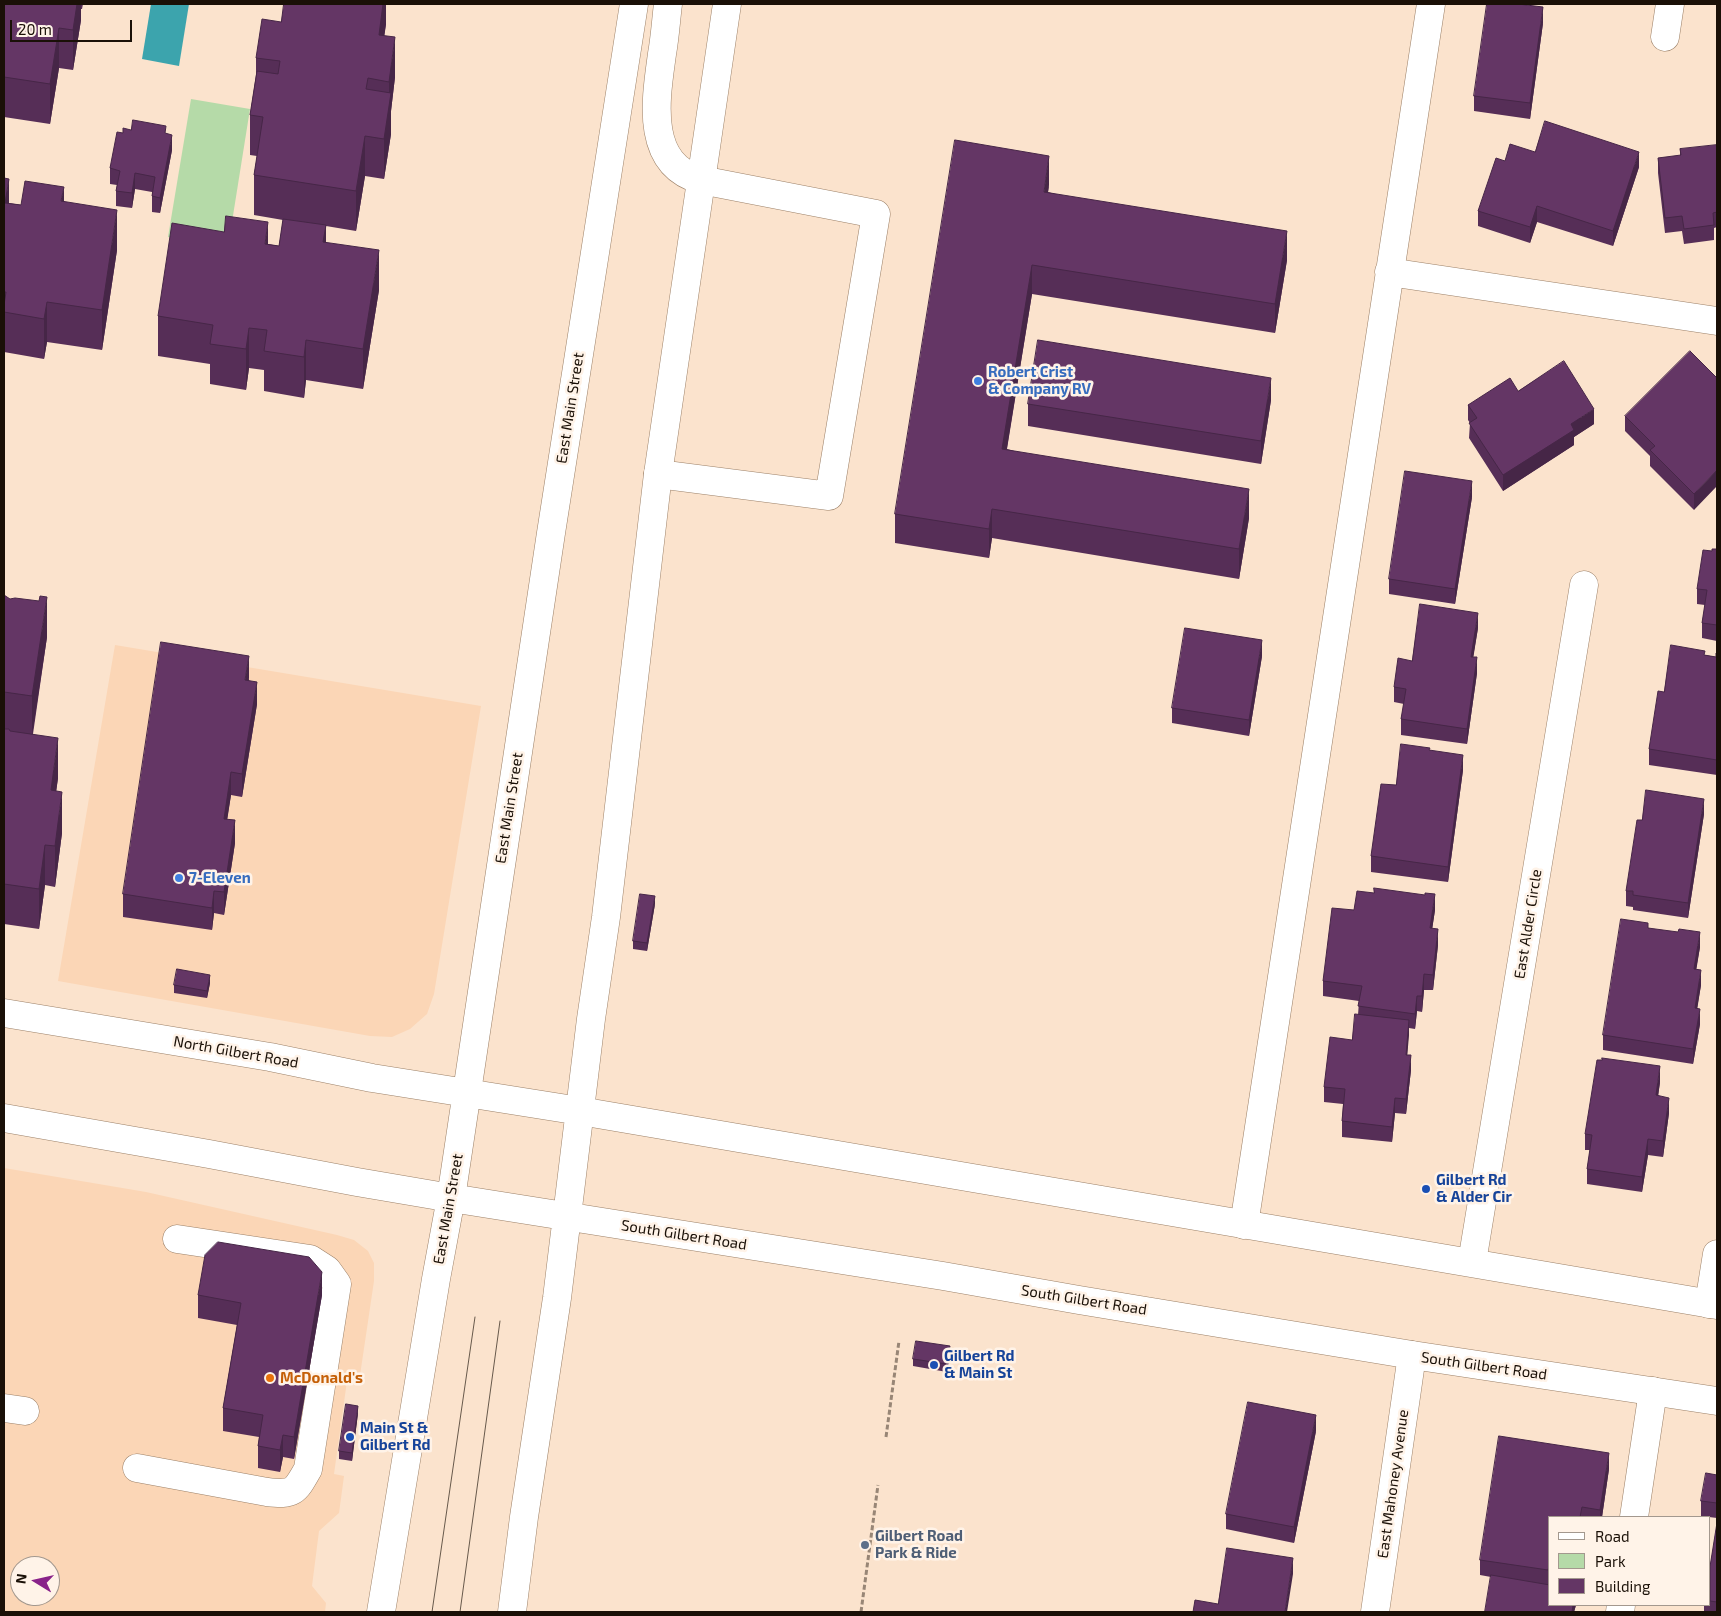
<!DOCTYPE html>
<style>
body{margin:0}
#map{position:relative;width:1721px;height:1616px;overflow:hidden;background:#fbe3cd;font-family:"Exo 2",sans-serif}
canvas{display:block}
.frame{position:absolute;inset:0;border:5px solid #1a1007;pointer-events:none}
.legend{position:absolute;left:1548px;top:1516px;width:162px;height:90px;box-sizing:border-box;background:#fff3e8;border:1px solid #a3988e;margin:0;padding:6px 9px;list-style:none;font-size:15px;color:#1a1007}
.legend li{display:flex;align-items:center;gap:10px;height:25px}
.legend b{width:25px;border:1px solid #a3988e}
.north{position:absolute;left:10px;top:1556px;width:50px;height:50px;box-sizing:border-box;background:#fff3e8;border:1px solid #a3988e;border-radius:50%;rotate:279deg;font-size:14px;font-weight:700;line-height:20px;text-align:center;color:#1a1007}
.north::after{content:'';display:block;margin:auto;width:18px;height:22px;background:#892289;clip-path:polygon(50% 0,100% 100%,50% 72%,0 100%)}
.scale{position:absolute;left:10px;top:20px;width:122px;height:22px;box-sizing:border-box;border:2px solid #1a1007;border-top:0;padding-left:6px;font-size:15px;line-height:18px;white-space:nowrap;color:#1a1007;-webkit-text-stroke:4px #fff3e8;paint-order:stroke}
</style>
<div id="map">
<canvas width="1721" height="1616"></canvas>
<div class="frame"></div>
<ul class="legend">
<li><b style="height:6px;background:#fff"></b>Road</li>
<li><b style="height:14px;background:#b5daa8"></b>Park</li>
<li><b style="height:14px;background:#643665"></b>Building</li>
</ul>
<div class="north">N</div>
<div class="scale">20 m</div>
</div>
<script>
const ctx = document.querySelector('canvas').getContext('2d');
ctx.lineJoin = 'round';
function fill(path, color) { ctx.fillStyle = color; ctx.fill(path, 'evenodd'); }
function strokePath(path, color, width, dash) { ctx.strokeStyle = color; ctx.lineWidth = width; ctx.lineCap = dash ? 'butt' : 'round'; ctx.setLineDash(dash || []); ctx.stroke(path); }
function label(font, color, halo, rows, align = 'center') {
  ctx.font = font + ' "Exo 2",sans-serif'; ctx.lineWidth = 5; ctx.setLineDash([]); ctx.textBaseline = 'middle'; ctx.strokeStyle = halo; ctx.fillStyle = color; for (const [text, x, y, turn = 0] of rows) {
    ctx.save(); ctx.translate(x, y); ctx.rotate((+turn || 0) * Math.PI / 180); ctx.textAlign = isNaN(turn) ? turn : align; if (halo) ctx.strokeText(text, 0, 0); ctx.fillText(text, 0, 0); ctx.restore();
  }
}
fill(new Path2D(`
 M 115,645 L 481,706 L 434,994 L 427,1014 L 410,1029 L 392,1037 L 370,1036 L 58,981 Z
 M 4,1168 L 146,1192 L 337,1235 L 354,1240 L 368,1251 L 374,1263 L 374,1281 L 359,1382 L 347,1381 L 334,1474 L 344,1476 L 339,1513 L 319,1531 L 312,1586 L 326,1603 L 325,1612 L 4,1612 ZM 20,1566 L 50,1566 L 50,1596 L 20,1596 Z`), '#fbd6b6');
fill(new Path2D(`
 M 191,99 L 250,109 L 228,247 L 168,237 Z`), '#b5daa8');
fill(new Path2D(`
 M 151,4 L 189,4 L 179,66 L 142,59 Z`), '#3ca4ad');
const minor = new Path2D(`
 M 1665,37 L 1670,4
 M 1389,272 L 1717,321
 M 658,474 L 829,496 L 876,214 L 701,180
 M 1244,1225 L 1431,4
 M 1472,1262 L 1584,585
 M 1709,1304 L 1717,1254
 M 4,1408 L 25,1411
 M 137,1468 L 267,1492 C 294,1495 295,1492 308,1469 L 337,1284 L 327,1270 L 310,1259 L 177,1239
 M 1634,1517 L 1653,1391
 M 1375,1612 L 1412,1355
 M 1620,1612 L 1621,1605`);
const major = new Path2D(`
 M 668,4 C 666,20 665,37 662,54 C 656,98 644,164 701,180
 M 4,1013 L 270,1057 L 372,1078 L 580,1111 L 1717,1305
 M 4,1118 L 209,1154 L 357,1182 L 451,1198 L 943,1276 L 1079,1300 L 1412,1355 L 1717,1401
 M 381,1612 L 436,1279 L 451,1198 L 551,533 L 634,4
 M 512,1612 L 524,1517 L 557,1298 L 591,1019 L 606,917 L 658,474 L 727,4`);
strokePath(minor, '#9c8168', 29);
strokePath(major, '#9c8168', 29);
strokePath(new Path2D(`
 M 886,1437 L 899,1341
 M 861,1612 L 878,1485`), '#988676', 3, [5, 2.5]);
strokePath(minor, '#fff', 28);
strokePath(major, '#fff', 28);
strokePath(new Path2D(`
 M 432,1612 L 475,1317
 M 460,1612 L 500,1321`), '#67594b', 1);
fill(new Path2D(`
 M 4,4 L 83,4 L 82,9 L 81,9 L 81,20 L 73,70 L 59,68 L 50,124 L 4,117 Z
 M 386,4 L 386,24 L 384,36 L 395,77 L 391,111 L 391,134 L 384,179 L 365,176 L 356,231 L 326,226 L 326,242 L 379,290 L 363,389 L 306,380 L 304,398 L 264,391 L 264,370 L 249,368 L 246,390 L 210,384 L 210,364 L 158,356 L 158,316 L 268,244 L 279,246 L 283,220 L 254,215 L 254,175 L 257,156 L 250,155 L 250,115 L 256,75 L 256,58 L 281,22 Z
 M 1543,23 L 1530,119 L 1474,111 L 1474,96 Z
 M 131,130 L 166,134 L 172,150 L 160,213 L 152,212 L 152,192 L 135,189 L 132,208 L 116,206 L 116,191 L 117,185 L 110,184 L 110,168 L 123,133 Z
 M 1717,145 L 1717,227 L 1714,228 L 1714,240 L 1684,244 L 1682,231 L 1665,233 L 1658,173 L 1658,158 L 1680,156 L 1680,149 Z
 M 1535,152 L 1639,167 L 1613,246 L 1537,222 L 1530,243 L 1478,226 L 1478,211 L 1505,161 Z
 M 4,178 L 9,203 L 21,205 L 64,201 L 117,250 L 102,350 L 47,342 L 44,359 L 4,352 Z
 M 1049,185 L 1048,192 L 1287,260 L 1275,333 L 1032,294 L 1007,449 L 1249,518 L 1239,579 L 992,538 L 989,558 L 895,543 L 895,514 Z
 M 1717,378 L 1694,510 L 1650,466 L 1650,456 L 1625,431 L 1625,416 Z
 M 1518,391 L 1594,424 L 1574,437 L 1574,445 L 1503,491 L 1469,438 L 1470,423 L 1468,420 L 1468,405 Z
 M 1271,400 L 1261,464 L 1028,426 L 1028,404 Z
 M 1472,497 L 1455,604 L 1389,594 L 1389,579 Z
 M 1717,548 L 1717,641 L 1702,638 L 1702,623 L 1705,605 L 1697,604 L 1697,589 L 1712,551 L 1717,549 Z
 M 4,595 L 47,637 L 33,734 L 58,778 L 56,791 L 62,833 L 55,887 L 45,885 L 39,929 L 4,924 Z
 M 1478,628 L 1473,657 L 1477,673 L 1467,744 L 1401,735 L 1401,719 L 1404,704 L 1394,702 L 1394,687 L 1412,661 Z
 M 1717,653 L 1717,775 L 1649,765 L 1649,749 L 1664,692 L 1705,655 L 1716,657 Z
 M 1262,656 L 1249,736 L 1172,723 L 1172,708 Z
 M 249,678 L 249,680 L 257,704 L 242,797 L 231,795 L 227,819 L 235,843 L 224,915 L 214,913 L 212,930 L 123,917 L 123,894 Z
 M 1430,750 L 1463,770 L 1448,882 L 1371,872 L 1371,856 L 1396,785 Z
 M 1704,814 L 1688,918 L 1633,910 L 1633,907 L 1626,906 L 1626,891 L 1642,820 Z
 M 655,904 L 647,951 L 633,949 L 633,941 Z
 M 1354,910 L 1435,910 L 1432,929 L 1438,945 L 1433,990 L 1424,990 L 1422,1012 L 1417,1011 L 1415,1029 L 1409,1028 L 1407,1055 L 1411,1070 L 1406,1114 L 1395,1113 L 1392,1142 L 1342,1137 L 1342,1121 L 1343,1104 L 1324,1102 L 1324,1087 L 1352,1040 L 1358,1015 L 1359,1001 L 1323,996 L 1323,981 Z
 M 1648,928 L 1700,947 L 1696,969 L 1701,985 L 1697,1008 L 1700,1024 L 1693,1064 L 1603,1050 L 1603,1035 Z
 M 210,983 L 207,998 L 174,993 L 174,985 Z
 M 1660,1082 L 1658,1096 L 1669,1113 L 1663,1157 L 1648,1155 L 1642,1192 L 1587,1184 L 1587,1169 L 1590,1150 L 1585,1150 L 1585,1134 Z
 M 198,1295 L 322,1295 L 294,1459 L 283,1457 L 280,1472 L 258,1468 L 258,1446 L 259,1437 L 223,1431 L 223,1408 L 237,1325 L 198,1318 Z
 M 950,1354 L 947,1372 L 913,1366 L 913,1359 Z
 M 358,1413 L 352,1461 L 339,1459 L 339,1451 Z
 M 1316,1431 L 1294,1543 L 1226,1529 L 1226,1514 Z
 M 1609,1469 L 1602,1517 L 1550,1517 L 1550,1578 L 1549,1585 L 1576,1605 L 1574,1612 L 1485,1612 L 1491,1577 L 1480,1575 L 1480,1560 Z
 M 1717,1475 L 1717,1518 L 1701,1516 L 1701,1501 Z
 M 1717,1523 L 1717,1612 L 1704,1612 L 1704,1605 L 1710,1605 L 1710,1567 Z`), '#562e57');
fill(new Path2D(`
 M 77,4 L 81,4 L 81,20 L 73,70 L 73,30 Z
 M 383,4 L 386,4 L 386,24 L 379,75 L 379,35 Z
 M 1543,7 L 1543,23 L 1530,119 L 1530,103 Z
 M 59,28 L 59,68 L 50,124 L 50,84 Z
 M 395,37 L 395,77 L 391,111 L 391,134 L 384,179 L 384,139 L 389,104 L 389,82 Z
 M 172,135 L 172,150 L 160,213 L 160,198 Z
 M 365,136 L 365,176 L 356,231 L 356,191 Z
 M 1639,152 L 1639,167 L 1613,246 L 1613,231 Z
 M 1049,156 L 1049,185 L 1044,221 L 1044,192 Z
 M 135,173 L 135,189 L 132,208 L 132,193 Z
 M 9,179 L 9,219 L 5,203 Z
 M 64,187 L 64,228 L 61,201 Z
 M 1537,206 L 1537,222 L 1530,243 L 1530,227 Z
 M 117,210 L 117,250 L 102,350 L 102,310 Z
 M 268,222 L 268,262 L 265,244 Z
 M 326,225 L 326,266 L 323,242 Z
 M 1287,231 L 1287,260 L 1275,333 L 1275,304 Z
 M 379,250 L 379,290 L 363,389 L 363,349 Z
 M 1032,265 L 1032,294 L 1002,478 L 1002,449 Z
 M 47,302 L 47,342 L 44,359 L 44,319 Z
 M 249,328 L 249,368 L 246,390 L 246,349 Z
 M 306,340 L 306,380 L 304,398 L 304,357 Z
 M 1271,378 L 1271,400 L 1261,464 L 1261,441 Z
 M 1594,409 L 1594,424 L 1574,437 L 1574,445 L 1503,491 L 1503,475 L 1571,424 Z
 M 1717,470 L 1717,486 L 1694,510 L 1694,494 Z
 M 1472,481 L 1472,497 L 1455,604 L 1455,589 Z
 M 1249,489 L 1249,518 L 1239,579 L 1239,549 Z
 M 992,509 L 992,538 L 989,558 L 989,529 Z
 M 47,597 L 47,637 L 32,736 L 32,696 Z
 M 1478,613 L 1478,628 L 1471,672 L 1471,657 Z
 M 1262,640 L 1262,656 L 1249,736 L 1249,720 Z
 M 249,656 L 249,678 L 245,702 L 245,680 Z
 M 1477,657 L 1477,673 L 1467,744 L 1467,729 Z
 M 257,682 L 257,704 L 242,797 L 242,774 Z
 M 58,738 L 58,778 L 51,831 L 51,790 Z
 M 1463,755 L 1463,770 L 1448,882 L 1448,867 Z
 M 231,772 L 231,795 L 224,841 L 224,819 Z
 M 62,792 L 62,833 L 55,887 L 55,846 Z
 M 1704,799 L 1704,814 L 1688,918 L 1688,903 Z
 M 235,820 L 235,843 L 224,915 L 224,892 Z
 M 45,845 L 45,885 L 39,929 L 39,889 Z
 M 214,891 L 214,913 L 212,930 L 212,908 Z
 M 1435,894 L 1435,910 L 1430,944 L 1430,928 Z
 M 655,896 L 655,904 L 647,951 L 647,943 Z
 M 1438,929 L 1438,945 L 1433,990 L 1433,975 Z
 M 1700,932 L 1700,947 L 1694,984 L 1694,969 Z
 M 1701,970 L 1701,985 L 1695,1023 L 1695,1008 Z
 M 1424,974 L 1424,990 L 1422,1012 L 1422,996 Z
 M 210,975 L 210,983 L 207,998 L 207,991 Z
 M 1417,996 L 1417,1011 L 1415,1029 L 1415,1014 Z
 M 1700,1009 L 1700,1024 L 1693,1064 L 1693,1049 Z
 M 1409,1020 L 1409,1035 L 1406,1070 L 1406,1055 Z
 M 1411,1055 L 1411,1070 L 1406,1114 L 1406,1099 Z
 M 1660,1066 L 1660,1082 L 1656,1111 L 1656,1095 Z
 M 1395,1098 L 1395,1113 L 1392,1142 L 1392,1127 Z
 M 1669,1098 L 1669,1113 L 1663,1157 L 1663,1141 Z
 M 1648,1139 L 1648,1155 L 1642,1192 L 1642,1177 Z
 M 322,1272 L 322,1295 L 294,1459 L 294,1437 Z
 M 950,1346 L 950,1354 L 947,1372 L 947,1364 Z
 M 358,1406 L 358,1413 L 352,1461 L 352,1453 Z
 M 1316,1415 L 1316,1431 L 1294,1543 L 1294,1527 Z
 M 283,1435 L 283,1457 L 280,1472 L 280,1450 Z
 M 1609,1453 L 1609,1469 L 1602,1517 L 1600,1517 L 1600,1510 Z
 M 1293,1558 L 1293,1574 L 1287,1612 L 1285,1612 Z
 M 1550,1562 L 1550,1578 L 1548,1586 L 1548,1570 Z
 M 1573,1605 L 1576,1605 L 1574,1612 L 1572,1612 Z`), '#462647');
const building = new Path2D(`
 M 4,4 L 77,4 L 73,30 L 59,28 L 50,84 L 4,77 Z
 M 284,4 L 383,4 L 379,35 L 395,37 L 389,82 L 368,78 L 366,89 L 391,93 L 384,139 L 365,136 L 356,191 L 254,175 L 263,117 L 250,115 L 257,71 L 278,74 L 280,61 L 256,58 L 262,19 L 281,22 Z
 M 1487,4 L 1518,4 L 1543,7 L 1530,103 L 1474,96 Z
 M 133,120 L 166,126 L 165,133 L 172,135 L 160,198 L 152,196 L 155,177 L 135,173 L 132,193 L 116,191 L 120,171 L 110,168 L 117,132 L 123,133 L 123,128 L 131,130 Z
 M 1545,121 L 1639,152 L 1613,231 L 1537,206 L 1530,227 L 1478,211 L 1496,158 L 1505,161 L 1510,144 L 1535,152 Z
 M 955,140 L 1049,156 L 1044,192 L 1287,231 L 1275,304 L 1032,265 L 1002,449 L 1249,489 L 1239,549 L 992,509 L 989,529 L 895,514 Z
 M 1717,145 L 1717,212 L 1713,213 L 1714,225 L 1684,229 L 1682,216 L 1665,218 L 1658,158 L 1681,155 L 1680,149 Z
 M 4,178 L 9,179 L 5,203 L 21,205 L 25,181 L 64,187 L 61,201 L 117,210 L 102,310 L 47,302 L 44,319 L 4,312 L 4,305 L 6,292 L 4,292 Z
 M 226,216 L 268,222 L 265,244 L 279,246 L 283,219 L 326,225 L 323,242 L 379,250 L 363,349 L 306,340 L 304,357 L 264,351 L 267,330 L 249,328 L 246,349 L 210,344 L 213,325 L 158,316 L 172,223 L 224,232 Z
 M 1038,340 L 1271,378 L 1261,441 L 1028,404 Z
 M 1690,351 L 1717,378 L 1717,470 L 1694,494 L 1650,450 L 1655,446 L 1625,416 Z
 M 1564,361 L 1594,409 L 1571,424 L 1574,430 L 1503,475 L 1469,423 L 1477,418 L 1468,405 L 1510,378 L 1518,391 Z
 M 1405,471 L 1472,481 L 1455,589 L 1389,579 Z
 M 1717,548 L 1717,625 L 1702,623 L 1707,590 L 1697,589 L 1703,550 L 1712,551 L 1712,549 L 1717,549 Z
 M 4,595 L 10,599 L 15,598 L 39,601 L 40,596 L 47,597 L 32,696 L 4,692 Z
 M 1420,604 L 1478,613 L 1471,657 L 1477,657 L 1467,729 L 1401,719 L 1406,689 L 1394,687 L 1398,658 L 1412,661 Z
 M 1185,628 L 1262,640 L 1249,720 L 1172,708 Z
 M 161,642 L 249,656 L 245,680 L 257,682 L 242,774 L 231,772 L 224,819 L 235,820 L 224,892 L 214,891 L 212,908 L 123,894 Z
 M 1671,645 L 1705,651 L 1704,655 L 1716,657 L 1716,653 L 1717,653 L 1717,760 L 1649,749 L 1658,691 L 1664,692 Z
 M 4,729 L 9,729 L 10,731 L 58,738 L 51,790 L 62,792 L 55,846 L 45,845 L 39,889 L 4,884 Z
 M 1401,744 L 1430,748 L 1429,750 L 1463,755 L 1448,867 L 1371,856 L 1381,784 L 1396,785 Z
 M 1646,790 L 1704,799 L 1688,903 L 1633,895 L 1633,891 L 1626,891 L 1637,820 L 1642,820 Z
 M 1374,888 L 1425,895 L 1425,893 L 1435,894 L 1430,928 L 1438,929 L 1433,975 L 1424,974 L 1422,996 L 1417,996 L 1415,1014 L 1358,1006 L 1362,986 L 1323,981 L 1332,908 L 1354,910 L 1357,891 L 1374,893 Z
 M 640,894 L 655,896 L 647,943 L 633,941 Z
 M 1621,919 L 1648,923 L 1648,928 L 1678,932 L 1679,929 L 1700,932 L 1694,969 L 1701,970 L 1695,1008 L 1700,1009 L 1693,1049 L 1603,1035 Z
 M 177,969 L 210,975 L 207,991 L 174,985 Z
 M 1355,1014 L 1409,1020 L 1406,1055 L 1411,1055 L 1406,1099 L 1395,1098 L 1392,1127 L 1342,1121 L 1345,1089 L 1324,1087 L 1330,1037 L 1352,1040 Z
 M 1602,1058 L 1660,1066 L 1656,1095 L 1669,1098 L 1663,1141 L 1648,1139 L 1642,1177 L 1587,1169 L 1592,1135 L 1585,1134 L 1597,1060 L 1602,1060 Z
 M 218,1242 L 309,1257 L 322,1272 L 294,1437 L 283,1435 L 280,1450 L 258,1446 L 263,1415 L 223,1408 L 241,1303 L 198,1295 L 205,1255 Z
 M 916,1341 L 950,1346 L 947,1364 L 913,1359 Z
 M 1248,1402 L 1316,1415 L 1294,1527 L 1226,1514 Z
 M 346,1404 L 358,1406 L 352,1453 L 339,1451 Z
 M 1499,1436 L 1609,1453 L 1600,1510 L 1582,1507 L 1580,1517 L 1550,1517 L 1550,1562 L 1548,1570 L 1480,1560 Z
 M 1706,1473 L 1717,1475 L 1717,1503 L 1701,1501 Z
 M 1717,1523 L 1717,1602 L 1710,1601 L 1710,1567 Z
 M 1227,1548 L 1293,1558 L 1285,1612 L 1193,1612 L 1195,1600 L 1218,1604 Z
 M 1491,1575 L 1550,1585 L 1550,1605 L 1573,1605 L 1572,1612 L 1485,1612 Z`);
fill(building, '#643665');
strokePath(building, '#462647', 1);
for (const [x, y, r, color] of [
 [978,381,5,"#3f7fe0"],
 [179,878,5,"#3f7fe0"],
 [1426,1189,5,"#1a4fb4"],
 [934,1365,5,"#1a4fb4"],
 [270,1378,5,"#e8710a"],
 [350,1437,5,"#1a4fb4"],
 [865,1545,5,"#5c6f8a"]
]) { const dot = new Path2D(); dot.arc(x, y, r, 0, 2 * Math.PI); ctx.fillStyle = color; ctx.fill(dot); strokePath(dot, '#fff3e8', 2); }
label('bold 15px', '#366cbe', '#fff3e8', [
 ["Robert Crist",988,372],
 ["& Company RV",988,389],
 ["7-Eleven",189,878]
], 'left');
label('15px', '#1a1007', '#fff3e8', [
 ["East Main Street",570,408,-81],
 ["East Main Street",509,808,-81],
 ["East Alder Circle",1528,924,-81],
 ["North Gilbert Road",236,1052,10],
 ["East Main Street",448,1209,-80],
 ["South Gilbert Road",684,1235,9],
 ["South Gilbert Road",1084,1300,9],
 ["South Gilbert Road",1484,1366,8],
 ["East Mahoney Avenue",1393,1484,-82]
]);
label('bold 15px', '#164399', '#fff3e8', [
 ["Gilbert Rd",1436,1180],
 ["& Alder Cir",1436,1197],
 ["Gilbert Rd",944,1356],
 ["& Main St",944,1373],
 ["Main St &",360,1428],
 ["Gilbert Rd",360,1445]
], 'left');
label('bold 15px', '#c56008', '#fff3e8', [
 ["McDonald's",280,1378]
], 'left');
label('bold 15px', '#4e5e75', '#fff3e8', [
 ["Gilbert Road",875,1536],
 ["Park & Ride",875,1553]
], 'left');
</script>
